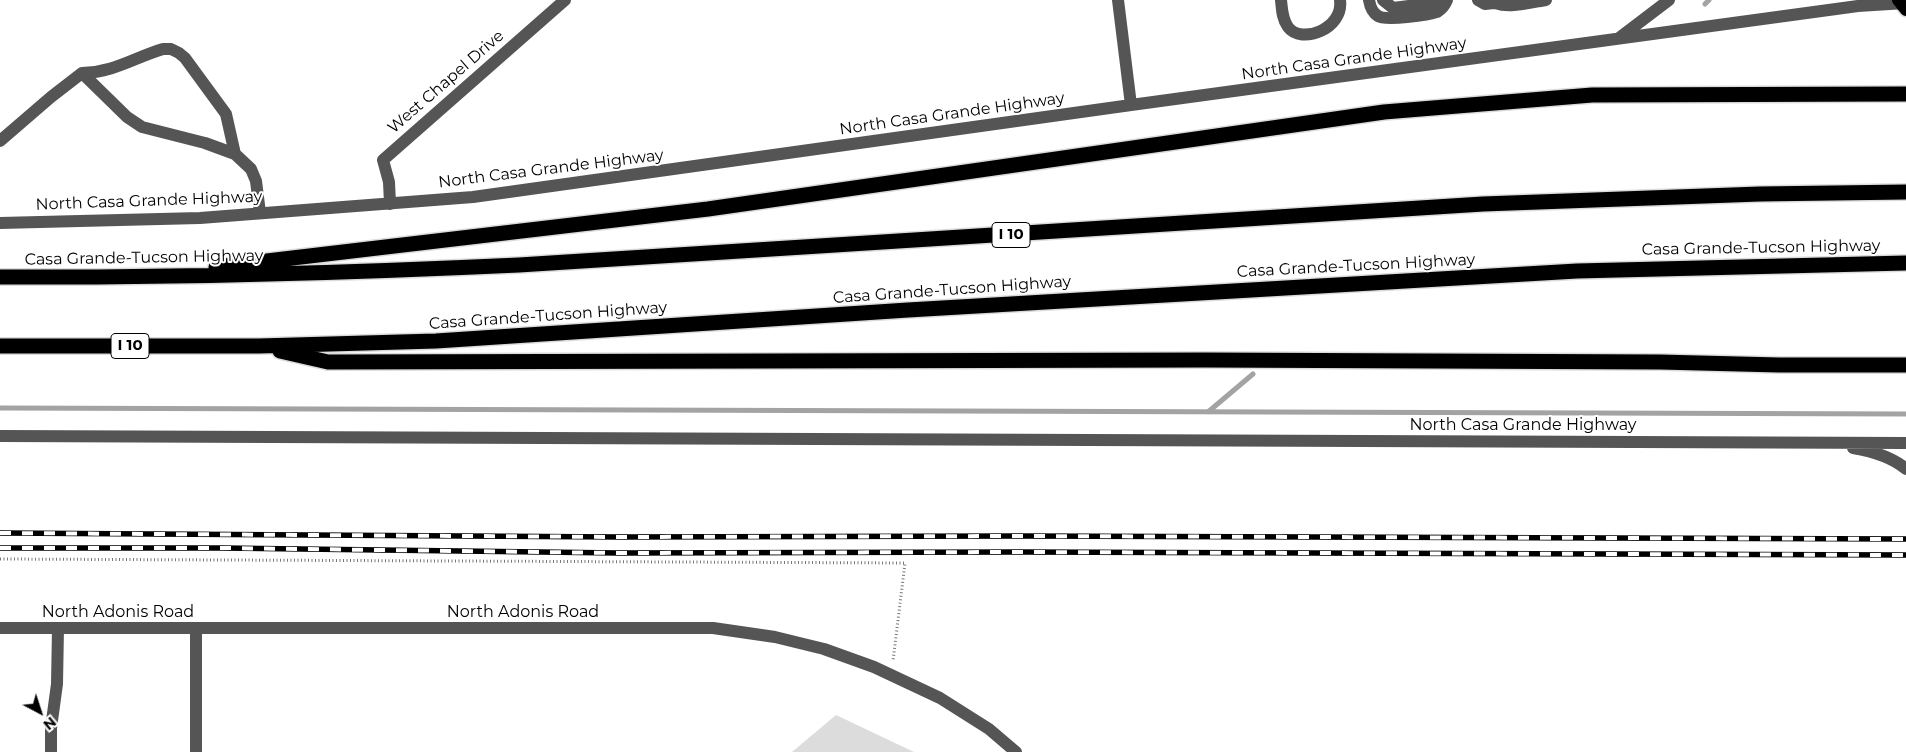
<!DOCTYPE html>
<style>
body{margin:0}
#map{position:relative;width:1906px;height:752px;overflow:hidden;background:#fff;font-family:Montserrat,sans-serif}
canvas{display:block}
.north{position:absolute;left:15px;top:687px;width:50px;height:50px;-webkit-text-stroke:4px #fff;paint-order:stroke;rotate:140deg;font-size:14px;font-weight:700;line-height:20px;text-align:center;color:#000}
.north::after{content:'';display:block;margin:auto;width:18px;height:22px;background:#000;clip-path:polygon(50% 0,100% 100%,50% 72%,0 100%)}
</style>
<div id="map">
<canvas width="1906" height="752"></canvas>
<div class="north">N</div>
</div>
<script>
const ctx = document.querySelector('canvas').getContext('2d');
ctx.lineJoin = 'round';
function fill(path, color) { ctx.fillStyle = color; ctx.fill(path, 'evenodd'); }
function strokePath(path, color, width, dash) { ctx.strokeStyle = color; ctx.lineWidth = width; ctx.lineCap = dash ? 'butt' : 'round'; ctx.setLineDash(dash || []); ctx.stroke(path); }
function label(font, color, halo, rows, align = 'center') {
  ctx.font = font + ' Montserrat,sans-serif'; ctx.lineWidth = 4; ctx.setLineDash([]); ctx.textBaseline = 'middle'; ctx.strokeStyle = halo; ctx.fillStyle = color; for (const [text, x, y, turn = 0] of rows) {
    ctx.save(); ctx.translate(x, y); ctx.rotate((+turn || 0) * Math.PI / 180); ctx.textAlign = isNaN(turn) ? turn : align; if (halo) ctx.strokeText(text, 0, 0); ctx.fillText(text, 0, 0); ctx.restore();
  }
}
fill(new Path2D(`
 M 836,715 L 914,752 L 792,752 Z`), '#dcdcdc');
strokePath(new Path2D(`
 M 1705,4 L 1709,0
 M 0,408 L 1906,414
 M 1208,412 L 1253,374`), '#a3a3a3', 5);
const major = new Path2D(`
 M 1898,0 L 1906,10`);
const highway = new Path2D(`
 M 216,267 L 708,209 L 1384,112 L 1592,95 L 1906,94
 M 0,277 C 173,278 346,273 519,265 L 1483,204 L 1760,194 L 1906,192
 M 0,346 L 259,346 L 436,341 L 908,310 L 1577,271 L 1906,263
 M 280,351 L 328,362 L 1205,360 L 1660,362 L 1779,365 L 1906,365`);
strokePath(major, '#dbdbdb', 15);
strokePath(highway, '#dbdbdb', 18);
strokePath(new Path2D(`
 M 0,559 L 905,563 L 893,661`), '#777', 3, [1, 2.5]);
strokePath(new Path2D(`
 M 1118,0 L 1131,105
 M 1281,0 C 1282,9 1282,19 1288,27 C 1301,45 1344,29 1340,0
 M 1369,0 C 1370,6 1373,13 1378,16 C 1385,21 1429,15 1437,12 C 1442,9 1445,5 1447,0
 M 1383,0 L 1393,8 L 1432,3 L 1442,0
 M 1478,0 L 1485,4 L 1494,3
 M 1491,0 C 1500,11 1533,2 1546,0
 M 1619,38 L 1669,0
 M 82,73 L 127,117 L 142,127 L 205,143 L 235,154 L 251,169 L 256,181 L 260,213
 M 82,73 C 115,72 133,58 163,49 L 171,49 L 179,53 L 185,58 L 226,114 L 235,154
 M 0,141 L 51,97 L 82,73
 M 390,204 L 389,182 L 383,160 L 565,0
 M 0,223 L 200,218 L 473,197 L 1131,105 L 1858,6 L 1906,3
 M 0,436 L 1906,443
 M 1853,448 C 1871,451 1892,457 1906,469
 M 0,628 L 713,628 L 775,637 L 824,649 L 874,667 L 940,698 L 989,729 L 1016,752
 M 196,629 L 196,752
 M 51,752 L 51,728 L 57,684 L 58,628`), '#555', 12);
strokePath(major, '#000', 12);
strokePath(highway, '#000', 15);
const rail = new Path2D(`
 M 0,533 L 620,537 L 1019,536 L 1906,539
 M 0,548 L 222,548 L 619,553 L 1018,552 L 1906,555`);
strokePath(rail, '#000', 5.5);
strokePath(rail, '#fff', 4, [11]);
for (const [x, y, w] of [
 [1011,235,38],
 [130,346,38]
]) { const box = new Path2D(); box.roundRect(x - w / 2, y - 12.5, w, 25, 4); ctx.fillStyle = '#fff'; ctx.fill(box); strokePath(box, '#000', 1); }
label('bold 15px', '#000', null, [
 ["I 10",1011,235],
 ["I 10",130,346]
]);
label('16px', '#000', '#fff', [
 ["North Casa Grande Highway",1354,59,-8],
 ["West Chapel Drive",446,82,-41],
 ["North Casa Grande Highway",952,114,-8],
 ["North Casa Grande Highway",551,169,-7],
 ["North Casa Grande Highway",149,201,-2],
 ["Casa Grande-Tucson Highway",1761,248,-1],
 ["Casa Grande-Tucson Highway",144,258,-1],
 ["Casa Grande-Tucson Highway",1356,266,-3],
 ["Casa Grande-Tucson Highway",952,290,-4],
 ["Casa Grande-Tucson Highway",548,316,-4],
 ["North Casa Grande Highway",1523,425],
 ["North Adonis Road",118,612],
 ["North Adonis Road",523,612]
]);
</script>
